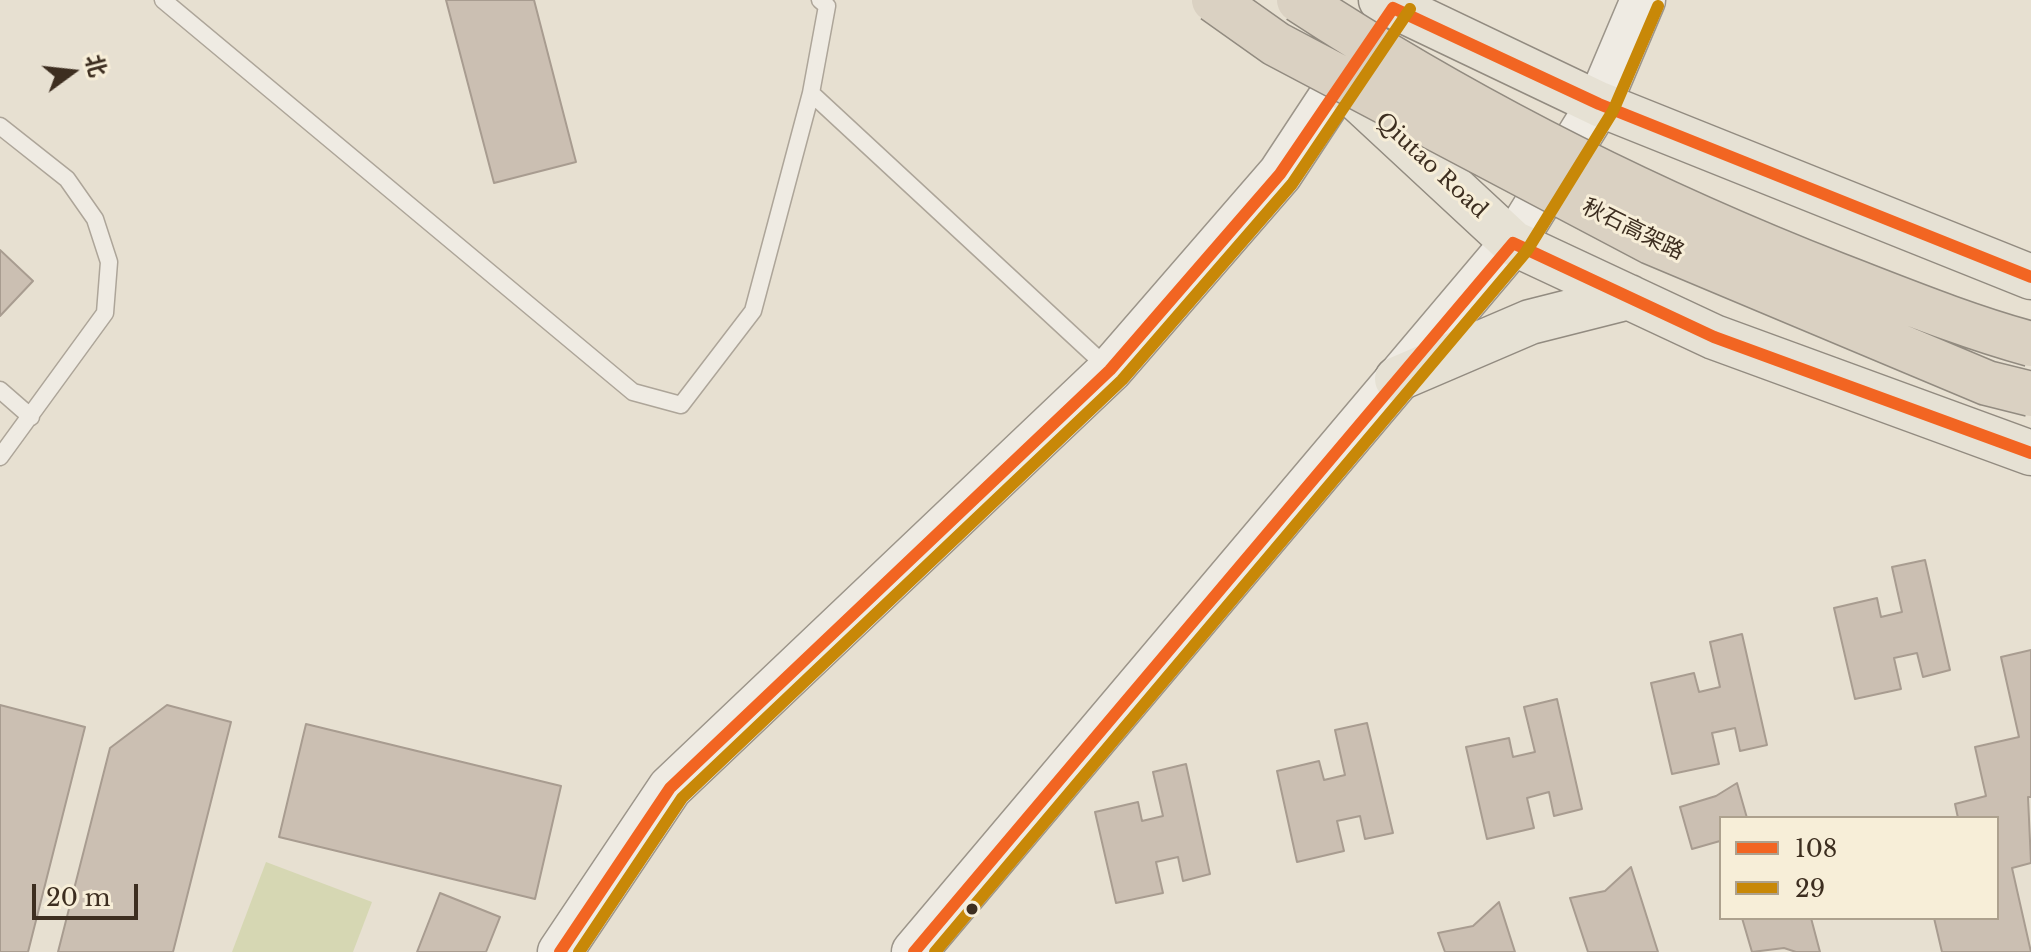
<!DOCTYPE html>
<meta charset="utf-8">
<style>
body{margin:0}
#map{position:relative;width:2031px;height:952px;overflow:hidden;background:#e7e0d1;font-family:"Libre Baskerville","Noto Sans SC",serif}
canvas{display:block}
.legend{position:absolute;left:1719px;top:816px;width:280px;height:104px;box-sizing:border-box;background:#f7eed8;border:2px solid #ada18e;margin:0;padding:10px 14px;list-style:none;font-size:24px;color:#3d2e20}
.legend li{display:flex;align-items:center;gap:16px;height:40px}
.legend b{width:40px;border:2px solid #ada18e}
.north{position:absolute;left:32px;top:32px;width:80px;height:80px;-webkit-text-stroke:6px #f7eed8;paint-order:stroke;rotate:75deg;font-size:22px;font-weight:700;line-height:32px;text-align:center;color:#3d2e20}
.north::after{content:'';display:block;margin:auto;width:28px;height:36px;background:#3d2e20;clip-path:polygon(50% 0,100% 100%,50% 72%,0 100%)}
.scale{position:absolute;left:32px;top:884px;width:106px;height:36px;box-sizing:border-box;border:4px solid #3d2e20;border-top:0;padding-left:10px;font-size:24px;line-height:28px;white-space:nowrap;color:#3d2e20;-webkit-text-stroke:6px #f7eed8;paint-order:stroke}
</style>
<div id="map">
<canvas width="2031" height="952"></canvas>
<ul class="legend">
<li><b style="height:10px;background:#f26522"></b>108</li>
<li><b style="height:10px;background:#c88808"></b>29</li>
</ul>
<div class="north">北</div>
<div class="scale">20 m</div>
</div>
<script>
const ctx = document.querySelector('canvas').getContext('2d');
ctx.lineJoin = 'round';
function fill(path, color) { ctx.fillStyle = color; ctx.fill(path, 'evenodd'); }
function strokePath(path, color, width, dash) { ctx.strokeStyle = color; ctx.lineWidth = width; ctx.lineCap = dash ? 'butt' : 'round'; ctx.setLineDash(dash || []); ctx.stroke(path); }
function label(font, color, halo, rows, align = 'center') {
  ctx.font = font + ' "Libre Baskerville","Noto Sans SC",serif'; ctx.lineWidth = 6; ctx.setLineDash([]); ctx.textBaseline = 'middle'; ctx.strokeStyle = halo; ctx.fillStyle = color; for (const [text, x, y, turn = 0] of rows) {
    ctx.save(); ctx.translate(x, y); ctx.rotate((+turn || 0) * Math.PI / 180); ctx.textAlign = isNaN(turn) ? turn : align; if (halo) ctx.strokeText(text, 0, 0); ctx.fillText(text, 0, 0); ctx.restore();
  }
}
fill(new Path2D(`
 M 266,862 L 372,902 L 353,952 L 232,952 Z`), '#d6d7b3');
const building = new Path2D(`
 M 446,0 L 534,0 L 576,162 L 494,183 Z
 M 0,250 L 33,281 L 0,316 Z
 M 1925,560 L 1950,670 L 1923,677 L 1917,653 L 1894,658 L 1901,689 L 1855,699 L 1834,608 L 1877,598 L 1881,617 L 1902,612 L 1892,567 Z
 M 1742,634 L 1767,745 L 1740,751 L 1735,728 L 1712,733 L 1719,764 L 1672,774 L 1651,683 L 1694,673 L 1699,692 L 1720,687 L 1710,642 Z
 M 2031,650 L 2031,797 L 2028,797 L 2031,863 L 2012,868 L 2031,952 L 1942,952 L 1934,918 L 1997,918 L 1997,818 L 1958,818 L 1955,804 L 1986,796 L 1975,747 L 2019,737 L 2001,657 Z
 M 1557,699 L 1582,809 L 1554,816 L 1549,792 L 1527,798 L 1534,828 L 1487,839 L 1466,747 L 1509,738 L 1513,757 L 1535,752 L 1524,707 Z
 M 0,705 L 85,727 L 28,952 L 0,952 Z
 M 167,705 L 231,722 L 173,952 L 58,952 L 110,748 Z
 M 1367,723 L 1393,833 L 1365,839 L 1360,816 L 1337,821 L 1344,851 L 1297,862 L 1277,771 L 1319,761 L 1324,780 L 1345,775 L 1335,730 Z
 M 306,724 L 561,786 L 535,899 L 279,837 Z
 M 1186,764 L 1210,874 L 1183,881 L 1178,857 L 1156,862 L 1163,893 L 1116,903 L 1095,812 L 1138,802 L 1142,821 L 1163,816 L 1153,772 Z
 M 1737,783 L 1747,818 L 1721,818 L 1721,846 L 1720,841 L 1692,849 L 1680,807 L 1716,796 Z
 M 1631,867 L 1658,952 L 1588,952 L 1570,898 L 1605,891 Z
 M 440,893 L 500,917 L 486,952 L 417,952 Z
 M 1499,902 L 1515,952 L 1445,952 L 1438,933 L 1473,926 Z
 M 1742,918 L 1811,918 L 1820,952 L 1796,952 L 1784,948 L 1752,952 Z`);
fill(building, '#cbbfb2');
strokePath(building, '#a89c90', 2);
const lane = new Path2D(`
 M 163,0 L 633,392 L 681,405 L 753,311 L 811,93
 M 820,0 L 827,6 L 811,93 L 1108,368
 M 0,126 L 67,179 L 95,219 L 109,262 L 105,313 L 0,457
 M 0,390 L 31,417`);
const secondary = new Path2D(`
 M 560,952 L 670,788 L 1110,370 L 1280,174 L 1361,51
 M 914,952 L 1513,243 L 1599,104 L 1643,0`);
const primary = new Path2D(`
 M 1381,0 L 1599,104 L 2031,277
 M 1347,89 L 1513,243 L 1714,337 L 2031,453
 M 1397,379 L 1530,322 L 1629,297`);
strokePath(lane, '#ada599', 19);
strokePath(secondary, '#9c958a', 47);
strokePath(primary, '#928b80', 47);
strokePath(lane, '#efebe3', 16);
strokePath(secondary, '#efebe3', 44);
strokePath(primary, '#e6e1d4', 44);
const highwayBridge = new Path2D(`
 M 1214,0 L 1276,44 L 1651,242 L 1987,383 L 2031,394
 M 1299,0 C 1467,110 1651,202 1837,275 C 1902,300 1965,326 2031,344`);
strokePath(highwayBridge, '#928b80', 47, []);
strokePath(highwayBridge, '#dad1c2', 44);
strokePath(new Path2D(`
 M 560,952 L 670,788 L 1110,370 L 1280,174 L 1393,8 L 1599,104 L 2031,277
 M 914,952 L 1513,243 L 1714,337 L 2031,453`), '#f26522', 12);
strokePath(new Path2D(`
 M 579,952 L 682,798 L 1122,380 L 1292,184 L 1410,9
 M 935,952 L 1526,252 L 1613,111 L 1658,6`), '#c88808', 12);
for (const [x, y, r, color] of [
 [972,909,7,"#3d2e20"]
]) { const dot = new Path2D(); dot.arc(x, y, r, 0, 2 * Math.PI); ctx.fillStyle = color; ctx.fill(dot); strokePath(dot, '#f7eed8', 3); }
label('22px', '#3d2e20', '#f7eed8', [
 ["Qiutao Road",1431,166,43],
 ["秋石高架路",1633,230,26]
]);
</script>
